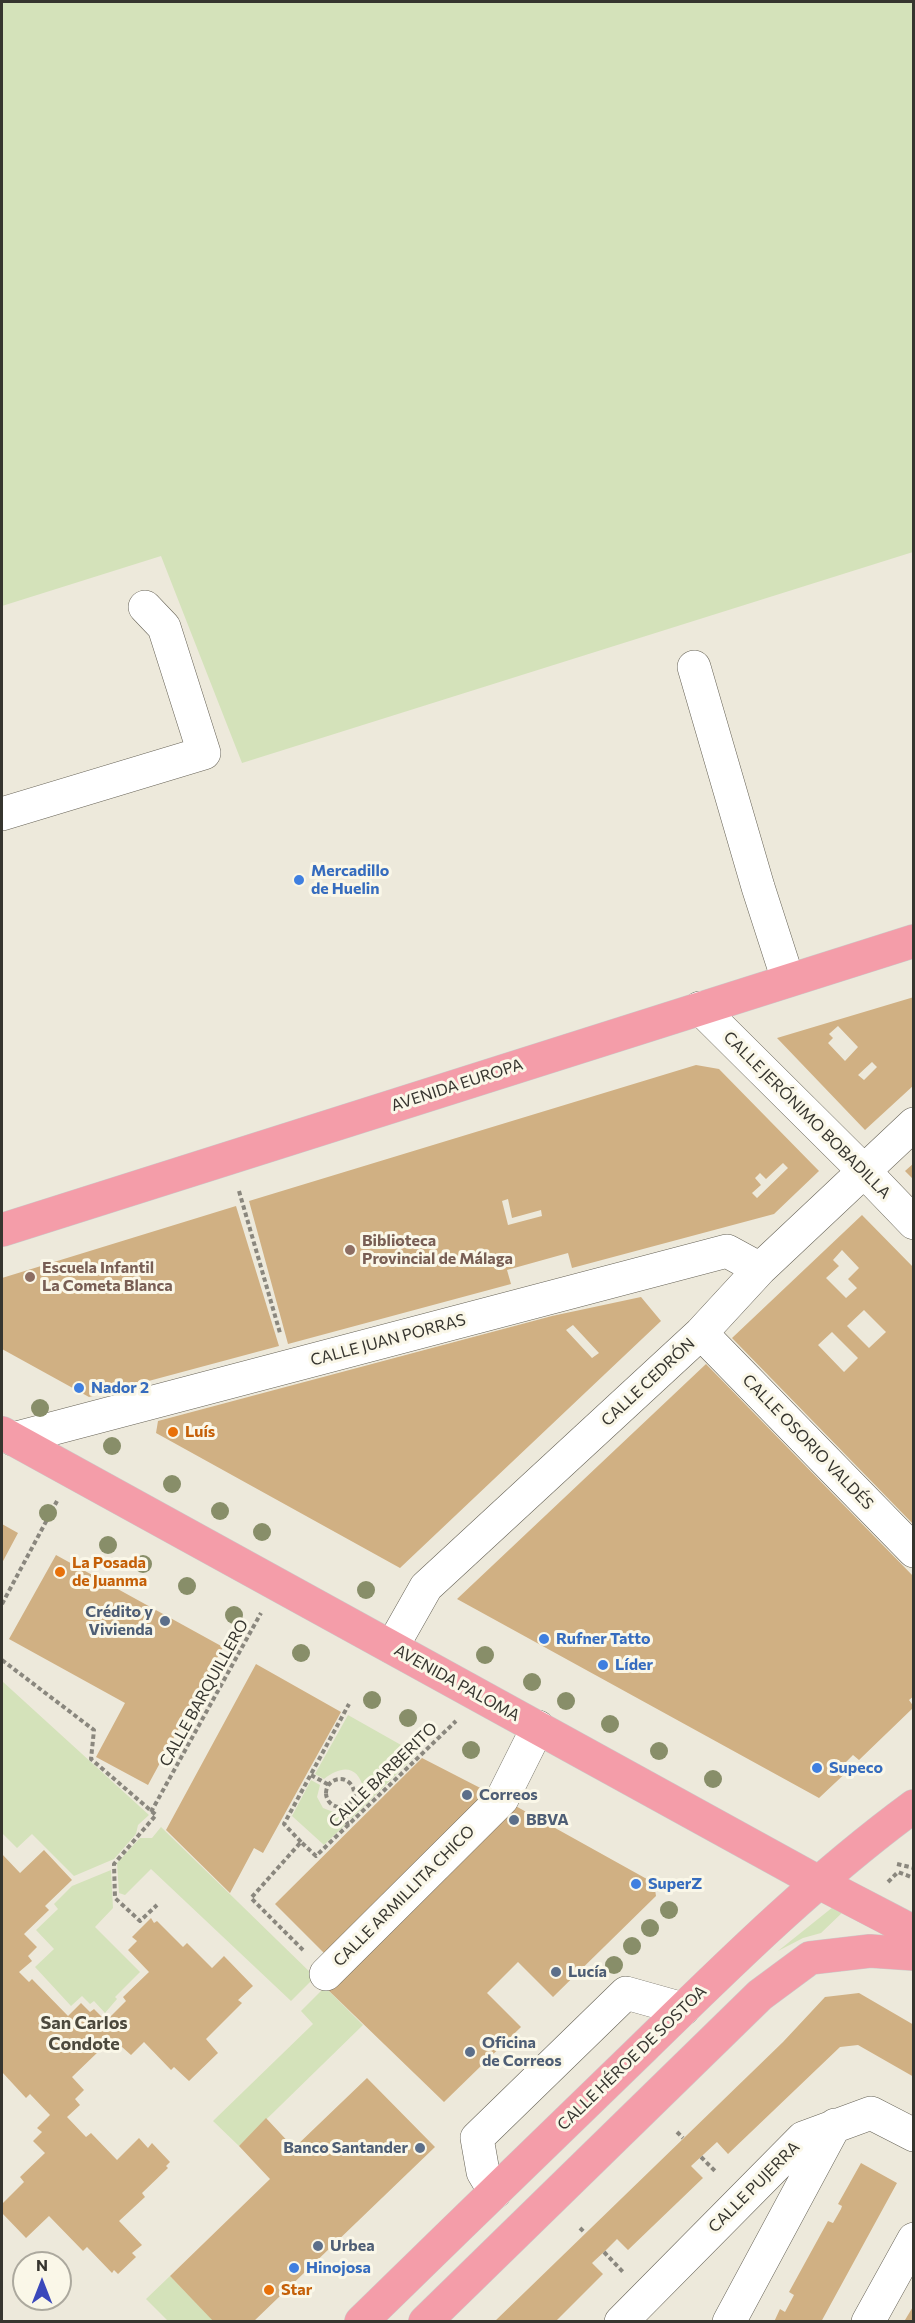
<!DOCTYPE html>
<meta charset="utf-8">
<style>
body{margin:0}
#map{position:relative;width:915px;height:2323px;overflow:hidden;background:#ede9db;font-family:Commissioner,sans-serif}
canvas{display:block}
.frame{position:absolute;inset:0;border:3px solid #36352f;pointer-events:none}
.north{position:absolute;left:12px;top:2251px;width:60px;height:60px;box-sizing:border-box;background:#faf7e8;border:2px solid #aca99e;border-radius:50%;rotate:0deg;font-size:16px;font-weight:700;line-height:24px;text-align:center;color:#36352f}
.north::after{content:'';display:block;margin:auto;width:21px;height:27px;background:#3a48bb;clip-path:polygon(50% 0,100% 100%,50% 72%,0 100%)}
</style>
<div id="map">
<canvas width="915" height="2323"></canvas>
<div class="frame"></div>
<div class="north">N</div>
</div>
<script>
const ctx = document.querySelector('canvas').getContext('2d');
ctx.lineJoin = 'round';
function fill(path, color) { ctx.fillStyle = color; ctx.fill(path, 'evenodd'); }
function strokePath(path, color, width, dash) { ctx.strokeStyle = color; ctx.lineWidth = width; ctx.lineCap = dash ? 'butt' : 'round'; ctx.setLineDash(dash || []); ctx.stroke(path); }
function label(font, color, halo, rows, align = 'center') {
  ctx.font = font + ' Commissioner,sans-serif'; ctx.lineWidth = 6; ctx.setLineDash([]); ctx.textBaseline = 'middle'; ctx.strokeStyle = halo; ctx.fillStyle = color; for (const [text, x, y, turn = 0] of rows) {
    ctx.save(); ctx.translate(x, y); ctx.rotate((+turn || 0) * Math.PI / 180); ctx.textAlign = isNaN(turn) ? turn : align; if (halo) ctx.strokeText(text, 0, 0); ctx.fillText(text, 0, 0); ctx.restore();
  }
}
fill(new Path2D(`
 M 2,2 L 913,2 L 913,552 L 242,763 L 161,556 L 2,606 Z
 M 2,1681 L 149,1815 L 138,1825 L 136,1834 L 114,1859 L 74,1876 L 32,1834 L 17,1848 L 2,1833 Z
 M 348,1715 L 417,1754 L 351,1819 L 347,1813 L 359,1805 L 364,1790 C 358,1765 342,1765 324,1779 L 315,1774 Z
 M 311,1780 L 320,1785 L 317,1797 L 323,1808 L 341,1815 L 345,1825 L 324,1845 L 292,1816 Z
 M 161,1827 L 315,1977 L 291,2001 L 151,1869 L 125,1895 L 119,1893 L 117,1863 L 140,1838 L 152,1838 Z
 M 111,1870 L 113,1908 L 95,1927 L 140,1972 L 115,1997 L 117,1999 L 105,2013 L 94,2001 L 90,2004 L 82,1996 L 71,2006 L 35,1967 L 54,1949 L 36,1930 L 58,1909 L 54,1904 L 72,1886 Z
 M 833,1907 L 845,1910 L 821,1933 L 803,1938 L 778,1951 Z
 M 325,1987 L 363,2025 L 239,2146 L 213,2121 L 313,2024 L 301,2011 Z
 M 170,2276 L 214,2321 L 168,2321 L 146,2299 Z`), '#d4e2ba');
fill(new Path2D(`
 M 914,997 L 914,1085 L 865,1130 L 777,1038 ZM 838,1026 L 858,1047 L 845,1061 L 828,1043 L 833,1038 L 829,1034 ZM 872,1062 L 877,1067 L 864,1080 L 858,1075 Z
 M 696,1065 L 719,1069 L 819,1171 L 774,1214 L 572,1268 L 568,1253 L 507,1270 L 511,1284 L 288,1344 L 249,1201 ZM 783,1163 L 788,1168 L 757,1198 L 752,1193 L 761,1185 L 755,1178 L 760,1173 L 766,1179 ZM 508,1199 L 512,1218 L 541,1210 L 542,1216 L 508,1225 L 502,1201 Z
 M 914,1163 L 914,1180 L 905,1171 Z
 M 236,1206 L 279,1346 L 89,1397 L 2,1349 L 2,1278 Z
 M 862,1215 L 914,1268 L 914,1525 L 732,1338 ZM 842,1250 L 859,1268 L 848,1279 L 857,1288 L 846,1298 L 826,1278 L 839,1266 L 833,1260 ZM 864,1310 L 886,1332 L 869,1348 L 847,1326 ZM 832,1332 L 858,1358 L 844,1372 L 818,1345 Z
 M 641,1297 L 661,1321 L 400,1568 L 156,1433 L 158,1421 L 552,1316 ZM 573,1325 L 599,1353 L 592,1358 L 566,1330 Z
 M 706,1364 L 914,1577 L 914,1696 L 909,1700 L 914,1707 L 859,1760 L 853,1755 L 846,1762 L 852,1767 L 819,1798 L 457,1599 Z
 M 2,1524 L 18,1533 L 2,1563 Z
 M 56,1555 L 223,1647 L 148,1785 L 96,1757 L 125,1703 L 9,1639 Z
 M 256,1664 L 341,1712 L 263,1853 L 254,1848 L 230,1893 L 166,1830 Z
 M 422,1758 L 492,1794 L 329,1958 L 275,1904 Z
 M 512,1804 L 654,1883 L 656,1896 L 553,1997 L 518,1962 L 487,1993 L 521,2027 L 444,2102 L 325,1987 Z
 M 44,1850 L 72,1880 L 45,1906 L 49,1910 L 24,1934 L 37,1947 L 28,1956 L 32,1961 L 19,1972 L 29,1982 L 32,1979 L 68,2016 L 81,2003 L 90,2012 L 94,2009 L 106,2021 L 126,2001 L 123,1997 L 149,1972 L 128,1950 L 137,1941 L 132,1937 L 151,1918 L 154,1923 L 157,1921 L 183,1947 L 187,1943 L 212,1968 L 224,1956 L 253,1986 L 238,2000 L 242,2003 L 206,2039 L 218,2053 L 189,2081 L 174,2067 L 171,2070 L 144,2042 L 131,2055 L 122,2047 L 118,2051 L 106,2038 L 96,2047 L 99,2051 L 72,2077 L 84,2090 L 75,2099 L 80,2105 L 67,2117 L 86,2137 L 91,2133 L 117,2160 L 139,2138 L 148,2148 L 152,2143 L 170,2162 L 166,2166 L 168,2168 L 142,2193 L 145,2197 L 119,2221 L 142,2245 L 132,2253 L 136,2257 L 118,2274 L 114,2270 L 112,2273 L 87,2247 L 83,2251 L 49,2216 L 26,2238 L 2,2213 L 2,2204 L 24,2182 L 20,2177 L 45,2153 L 33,2141 L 42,2132 L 37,2128 L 50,2115 L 30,2094 L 26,2098 L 2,2072 L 2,1854 L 20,1873 Z
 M 859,1993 L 914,2025 L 914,2077 L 858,2045 L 840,2047 L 728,2154 L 717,2142 L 691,2166 L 703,2178 L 628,2250 L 617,2239 L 606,2250 L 592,2263 L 603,2274 L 555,2322 L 494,2322 L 783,2042 L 825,1997 Z
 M 367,2078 L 435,2147 L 253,2322 L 214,2322 L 170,2276 L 270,2179 L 239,2146 L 266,2118 L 294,2148 Z
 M 861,2163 L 897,2183 L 821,2322 L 774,2322 L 780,2309 L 785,2312 L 793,2297 L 794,2295 L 789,2292 L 828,2221 L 833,2223 L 841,2209 L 842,2206 L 838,2204 Z
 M 914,2305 L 914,2322 L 904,2322 L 905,2320 Z`), '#d0b083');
const minor = new Path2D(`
 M 694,667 L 758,887 L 788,980
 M 2,814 L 204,753 L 164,627 L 145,607
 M 700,1008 L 864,1171 L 914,1223
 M 701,1333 L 914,1551
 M 13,1439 L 727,1251 L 760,1269
 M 392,1647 L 426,1587 L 701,1333 L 760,1269 L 914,1124
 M 326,1974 L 502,1799 L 538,1727
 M 495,2192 L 483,2172 L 477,2138 L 626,1993 L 683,2009
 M 621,2322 L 803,2138 L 871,2113 L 914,2135
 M 729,2322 L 835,2125
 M 868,2322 L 914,2239`);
const major = new Path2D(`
 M 2,1230 L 914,941
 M 2,1433 L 818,1882 L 914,1932
 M 361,2322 C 455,2230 549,2139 644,2047 C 730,1963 816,1878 914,1806
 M 425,2322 L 760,1995 L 810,1958 L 870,1951 L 914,1954`);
strokePath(minor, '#676357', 34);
strokePath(major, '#cbcac9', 34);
strokePath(new Path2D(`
 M 239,1191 L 280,1333
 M 2,1604 L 57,1501
 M 2,1660 L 94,1730 L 91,1759 L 156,1815 L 114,1864 L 115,1898 L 140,1921 L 157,1905
 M 311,1775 L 329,1785
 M326 1793a14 14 0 1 1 28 0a14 14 0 1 1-28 0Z
 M 342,1807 L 348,1826
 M 151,1812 L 261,1613
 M 301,1842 L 284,1824 L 349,1704
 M 897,1864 L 914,1868
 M 888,1882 L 898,1872 L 914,1878
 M 303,1950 L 251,1898 L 301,1842 L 316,1856 L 456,1721
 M 677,2132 L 683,2138
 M 701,2157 L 716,2172
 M 580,2228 L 585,2233
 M 604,2252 L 624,2273`), '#8a877e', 4, [4.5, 3]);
strokePath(minor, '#fff', 33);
strokePath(major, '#f49da9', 33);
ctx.fillStyle = '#888e69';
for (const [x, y] of [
 [40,1408],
 [112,1446],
 [172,1484],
 [220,1511],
 [48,1513],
 [262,1532],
 [108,1545],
 [143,1564],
 [187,1586],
 [366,1590],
 [234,1615],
 [301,1653],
 [485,1655],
 [532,1682],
 [372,1700],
 [566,1701],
 [408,1718],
 [610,1724],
 [471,1750],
 [659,1751],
 [713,1779],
 [669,1910],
 [650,1928],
 [632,1946],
 [614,1965]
]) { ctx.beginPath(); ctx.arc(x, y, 9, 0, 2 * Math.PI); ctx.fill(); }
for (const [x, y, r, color] of [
 [299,880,6,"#3f7fe0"],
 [350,1250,6,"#8d6e63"],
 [30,1277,6,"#8d6e63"],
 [79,1388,6,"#3f7fe0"],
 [173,1432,6,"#e8710a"],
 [60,1572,6,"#e8710a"],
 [165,1621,6,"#5c6f8a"],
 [544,1639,6,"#3f7fe0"],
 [603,1665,6,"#3f7fe0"],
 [817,1768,6,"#3f7fe0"],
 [467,1795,6,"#5c6f8a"],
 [514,1820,6,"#5c6f8a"],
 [636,1884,6,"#3f7fe0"],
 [556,1972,6,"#5c6f8a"],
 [470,2052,6,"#5c6f8a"],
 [420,2148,6,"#5c6f8a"],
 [318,2246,6,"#5c6f8a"],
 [294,2268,6,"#3f7fe0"],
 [269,2290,6,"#e8710a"]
]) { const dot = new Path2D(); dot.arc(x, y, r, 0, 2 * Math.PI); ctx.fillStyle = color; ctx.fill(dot); strokePath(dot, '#faf7e8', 2); }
label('bold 16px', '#366cbe', '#faf7e8', [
 ["Mercadillo",311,871],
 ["de Huelin",311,889],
 ["Nador 2",91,1388],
 ["Rufner Tatto",556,1639],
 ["Líder",615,1665],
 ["Supeco",829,1768],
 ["SuperZ",648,1884],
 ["Hinojosa",306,2268]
], 'left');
label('16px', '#36352f', '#faf7e8', [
 ["AVENIDA EUROPA",457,1085,-18],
 ["CALLE JERÓNIMO BOBADILLA",807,1115,45],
 ["CALLE JUAN PORRAS",388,1340,-15],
 ["CALLE CEDRÓN",648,1382,-43],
 ["CALLE OSORIO VALDÉS",808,1442,46],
 ["AVENIDA PALOMA",457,1683,29],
 ["CALLE BARQUILLERO",204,1693,-61],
 ["CALLE BARBERITO",383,1775,-44],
 ["CALLE ARMILLITA CHICO",404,1896,-45],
 ["CALLE HÉROE DE SOSTOA",632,2058,-44],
 ["CALLE PUJERRA",754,2187,-45]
]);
label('bold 16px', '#785e54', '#faf7e8', [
 ["Biblioteca",362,1241],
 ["Provincial de Málaga",362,1259],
 ["Escuela Infantil",42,1268],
 ["La Cometa Blanca",42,1286]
], 'left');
label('bold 16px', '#c56008', '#faf7e8', [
 ["Luís",185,1432],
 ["La Posada",72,1563],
 ["de Juanma",72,1581],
 ["Star",281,2290]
], 'left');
label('bold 16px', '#4e5e75', '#faf7e8', [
 ["Crédito y",153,1612,"right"],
 ["Vivienda",153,1630,"right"],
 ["Correos",479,1795],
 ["BBVA",526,1820],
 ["Lucía",568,1972],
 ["Oficina",482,2043],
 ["de Correos",482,2061],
 ["Banco Santander",408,2148,"right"],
 ["Urbea",330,2246]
], 'left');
label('bold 18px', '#4c493d', '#faf7e8', [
 ["San Carlos",84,2023],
 ["Condote",84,2044]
]);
</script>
